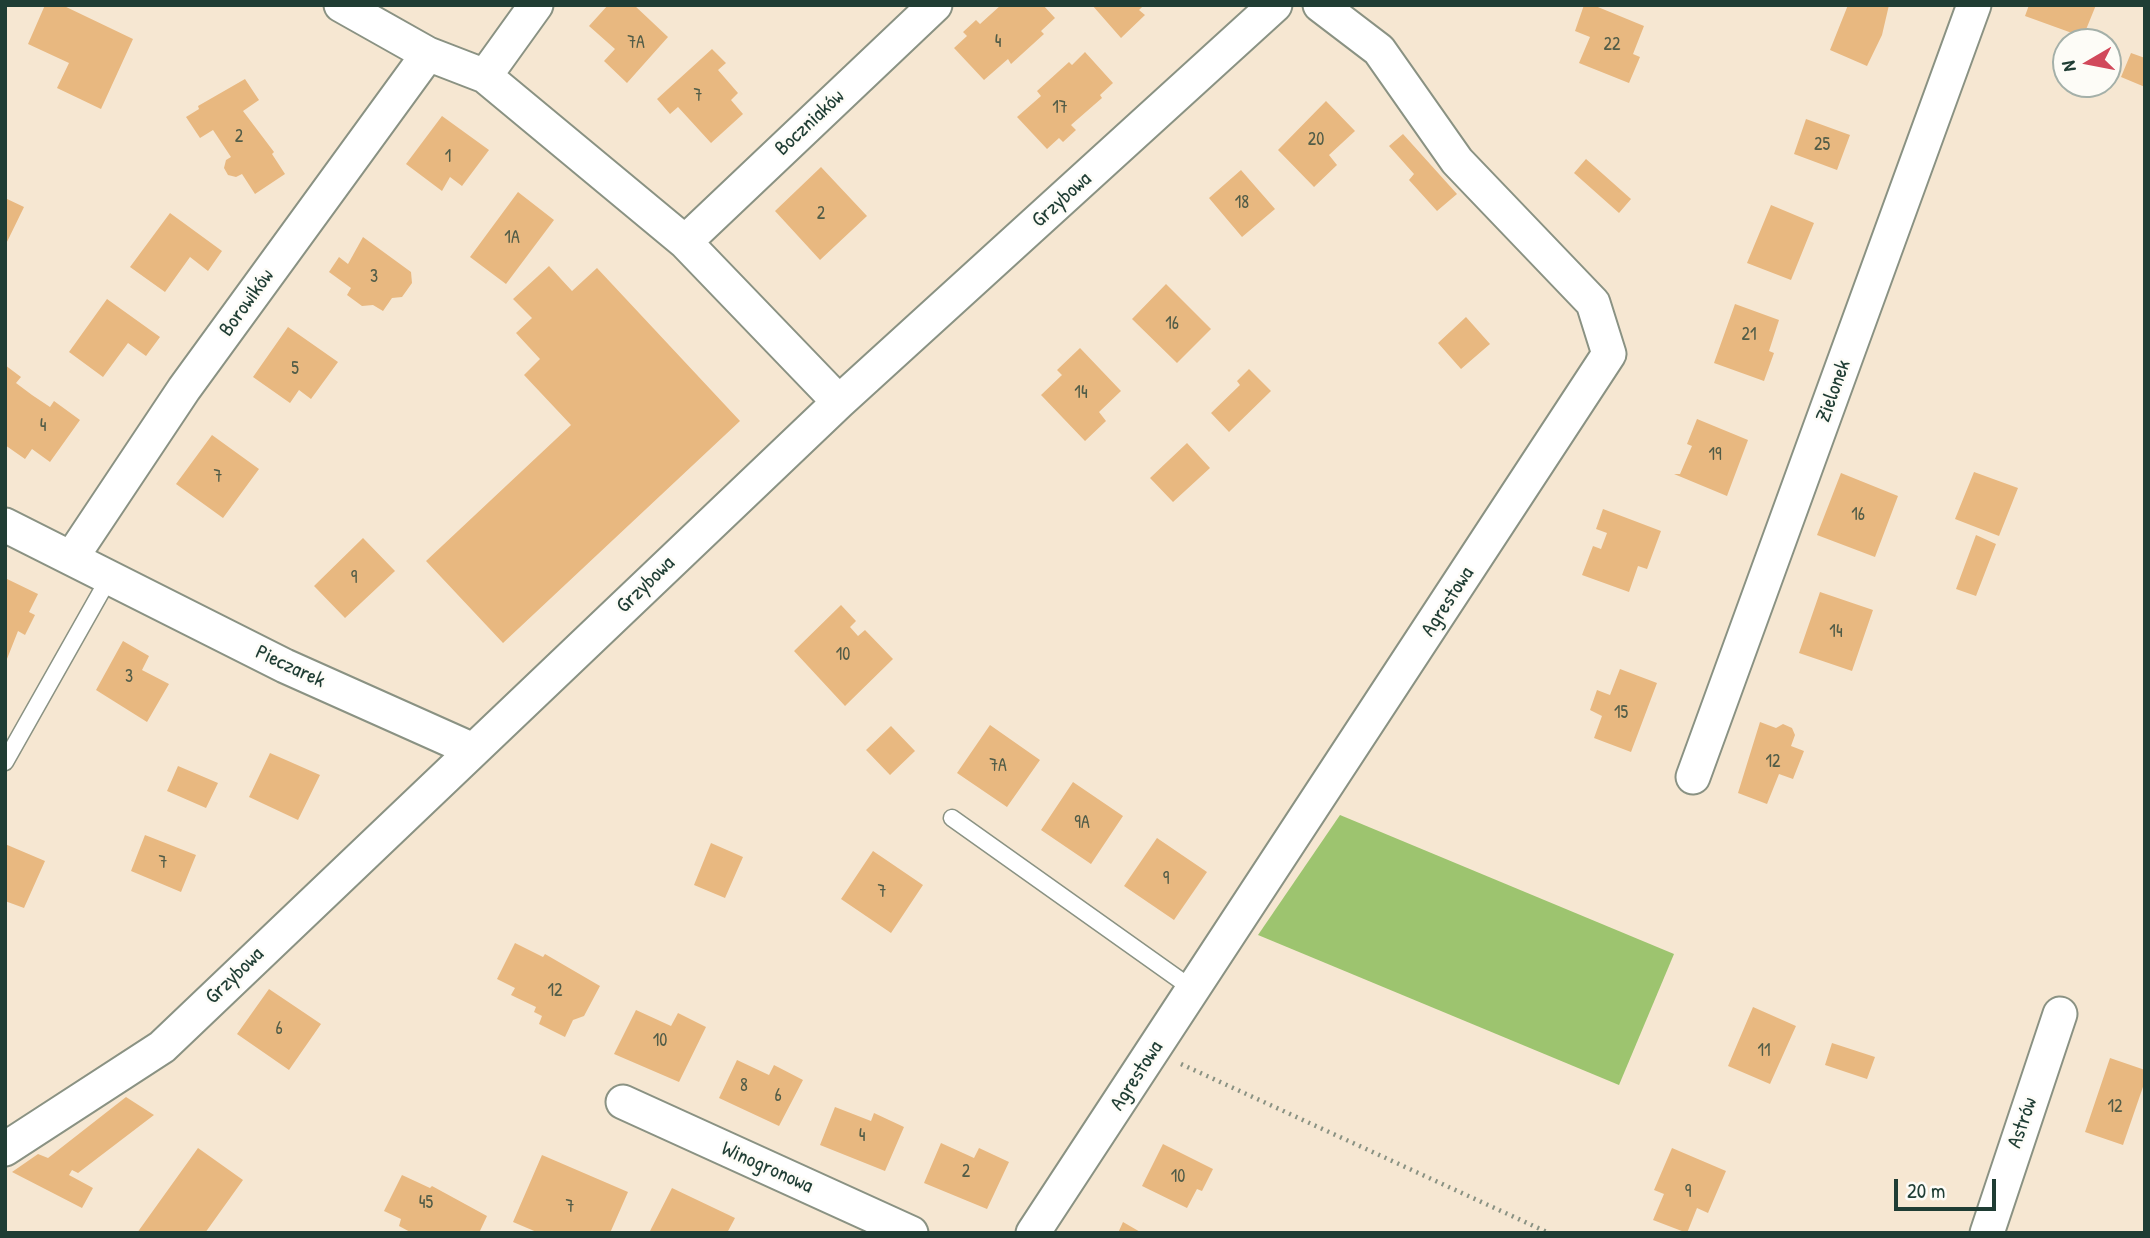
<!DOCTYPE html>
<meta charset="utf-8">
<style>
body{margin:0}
#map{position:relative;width:2150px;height:1238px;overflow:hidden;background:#f6e7d2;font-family:"Patrick Hand",sans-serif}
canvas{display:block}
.frame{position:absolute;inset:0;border:7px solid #1f3d34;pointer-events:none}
.north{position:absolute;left:2052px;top:28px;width:70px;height:70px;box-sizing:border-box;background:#fdfcf7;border:2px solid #a4b0a9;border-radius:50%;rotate:260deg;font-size:19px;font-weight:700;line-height:28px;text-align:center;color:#1f3d34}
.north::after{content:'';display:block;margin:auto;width:24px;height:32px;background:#d1495b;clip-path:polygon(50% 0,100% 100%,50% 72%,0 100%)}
.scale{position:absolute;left:1894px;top:1179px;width:102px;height:32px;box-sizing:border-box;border:4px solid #1f3d34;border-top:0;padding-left:9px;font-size:21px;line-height:24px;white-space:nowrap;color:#1f3d34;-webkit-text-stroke:5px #fdfcf7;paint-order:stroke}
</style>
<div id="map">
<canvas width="2150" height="1238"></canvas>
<div class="frame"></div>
<div class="north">N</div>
<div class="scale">20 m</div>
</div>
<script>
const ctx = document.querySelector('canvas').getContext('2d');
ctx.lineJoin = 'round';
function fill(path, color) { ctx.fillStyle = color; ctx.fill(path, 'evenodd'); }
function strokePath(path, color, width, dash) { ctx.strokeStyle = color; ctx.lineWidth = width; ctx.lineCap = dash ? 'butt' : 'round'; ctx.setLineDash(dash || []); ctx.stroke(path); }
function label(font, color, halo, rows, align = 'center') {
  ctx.font = font + ' "Patrick Hand",sans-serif'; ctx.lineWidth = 5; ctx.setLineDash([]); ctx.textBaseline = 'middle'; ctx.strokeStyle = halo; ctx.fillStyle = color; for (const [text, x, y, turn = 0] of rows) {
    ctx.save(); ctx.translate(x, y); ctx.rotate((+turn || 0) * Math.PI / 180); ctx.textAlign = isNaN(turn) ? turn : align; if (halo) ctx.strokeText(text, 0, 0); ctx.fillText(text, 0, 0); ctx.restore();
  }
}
fill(new Path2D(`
 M 1340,815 L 1674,954 L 1619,1085 L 1258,935 Z`), '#9dc46f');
fill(new Path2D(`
 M 45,5 L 62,5 L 133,39 L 101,109 L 57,88 L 69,63 L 28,44 Z
 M 608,5 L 634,5 L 668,37 L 627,83 L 604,61 L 615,49 L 589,26 Z
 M 1001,5 L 1043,5 L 1055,18 L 1041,31 L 1044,34 L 1011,64 L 1008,59 L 984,80 L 954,48 L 967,36 L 963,32 L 976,20 L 980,24 Z
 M 1092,5 L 1144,5 L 1139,10 L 1145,15 L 1121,38 Z
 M 1584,5 L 1593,5 L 1644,26 L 1633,54 L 1640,57 L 1629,83 L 1579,63 L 1590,37 L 1575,31 Z
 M 1848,5 L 1889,5 L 1882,35 L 1867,66 L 1830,50 Z
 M 2029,5 L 2096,5 L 2083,37 L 2025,16 Z
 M 712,49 L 726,63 L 718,70 L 738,93 L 731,100 L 743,114 L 711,143 L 678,107 L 670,114 L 657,99 Z
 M 1085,52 L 1113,83 L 1100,95 L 1102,98 L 1071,125 L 1076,130 L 1063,142 L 1059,138 L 1047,149 L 1017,117 L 1041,96 L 1037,91 L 1069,62 L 1072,65 Z
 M 2131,53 L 2145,58 L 2145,87 L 2121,77 Z
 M 245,79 L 259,100 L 243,111 L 274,152 L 272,154 L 285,174 L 255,194 L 242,174 L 236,177 L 228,175 L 224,168 L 226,160 L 231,157 L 213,130 L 200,138 L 186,117 L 199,109 L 198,106 Z
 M 1326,101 L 1355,131 L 1329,155 L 1337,165 L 1314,187 L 1278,150 Z
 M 442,116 L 489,150 L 462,186 L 450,177 L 442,191 L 406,164 Z
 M 1806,119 L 1850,135 L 1837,170 L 1794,154 Z
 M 1403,134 L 1457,194 L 1437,211 L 1409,180 L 1414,174 L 1389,146 Z
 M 1586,159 L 1631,199 L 1619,213 L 1574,173 Z
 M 821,167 L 867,216 L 820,260 L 775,211 Z
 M 1241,170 L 1275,209 L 1242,237 L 1209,198 Z
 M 518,192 L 554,220 L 506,284 L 470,257 Z
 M 5,198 L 24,207 L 5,246 Z
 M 1771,205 L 1814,223 L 1791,280 L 1747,263 Z
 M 170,213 L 222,251 L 208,271 L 190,257 L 165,292 L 130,267 Z
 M 363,237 L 411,272 L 412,283 L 402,297 L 392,298 L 383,311 L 373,305 L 362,306 L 347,295 L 351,288 L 329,272 L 339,257 L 348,264 Z
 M 549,266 L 572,291 L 597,268 L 740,421 L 503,643 L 426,561 L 571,425 L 524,375 L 540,359 L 516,333 L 532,318 L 513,299 Z
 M 1166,284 L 1211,329 L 1177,363 L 1132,319 Z
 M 107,299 L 160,337 L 146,356 L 128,343 L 103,377 L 69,352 Z
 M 1735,304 L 1779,320 L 1769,351 L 1774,353 L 1764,381 L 1714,363 Z
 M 1466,317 L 1490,344 L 1461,369 L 1438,343 Z
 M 288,327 L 338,362 L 311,399 L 299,390 L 290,403 L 253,377 Z
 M 1080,348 L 1121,391 L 1099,412 L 1106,421 L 1085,441 L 1041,395 L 1062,375 L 1057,370 Z
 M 5,365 L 21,377 L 16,383 L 32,395 L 50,407 L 54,401 L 80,420 L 50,462 L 32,449 L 25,459 L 5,445 Z
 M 1249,369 L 1271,391 L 1229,432 L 1211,413 L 1240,385 L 1237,381 Z
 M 1697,419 L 1748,440 L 1727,496 L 1674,474 L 1680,474 L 1692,446 L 1687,444 Z
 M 212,435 L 259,469 L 223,518 L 176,484 Z
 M 1187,443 L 1210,468 L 1173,502 L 1150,478 Z
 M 1974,472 L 2018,488 L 1999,536 L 1955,519 Z
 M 1841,473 L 1898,496 L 1875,557 L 1817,535 Z
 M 1603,509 L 1661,531 L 1647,569 L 1638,566 L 1629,592 L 1582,575 L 1593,546 L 1601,549 L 1607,533 L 1596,529 Z
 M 1976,535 L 1996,544 L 1976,596 L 1956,589 Z
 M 363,538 L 395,571 L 345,618 L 314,586 Z
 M 5,578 L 38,594 L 29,612 L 35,615 L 25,635 L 18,631 L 5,664 Z
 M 1820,592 L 1873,610 L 1852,671 L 1799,653 Z
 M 841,605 L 856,621 L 850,627 L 858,636 L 865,630 L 893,659 L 845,706 L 794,651 Z
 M 123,641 L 149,656 L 142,670 L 169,684 L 147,722 L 96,690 Z
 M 1620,669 L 1657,683 L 1631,752 L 1594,738 L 1602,716 L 1590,710 L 1597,690 L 1610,695 Z
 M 1760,722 L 1776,728 L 1783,724 L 1792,728 L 1795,735 L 1791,746 L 1804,751 L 1793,779 L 1779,774 L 1767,804 L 1738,793 Z
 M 990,725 L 1040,760 L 1007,807 L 957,773 Z
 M 891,726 L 915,751 L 890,775 L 866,750 Z
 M 270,753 L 320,775 L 298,820 L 249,797 Z
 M 178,766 L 218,783 L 206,808 L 167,791 Z
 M 1073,782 L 1123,816 L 1091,864 L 1041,830 Z
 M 145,835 L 196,855 L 181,892 L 131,871 Z
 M 1157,838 L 1207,872 L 1174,920 L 1124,886 Z
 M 711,843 L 743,857 L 725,898 L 694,885 Z
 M 5,844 L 45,861 L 24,908 L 5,901 Z
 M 873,851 L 923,885 L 891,933 L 841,899 Z
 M 515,943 L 543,957 L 545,954 L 600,986 L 584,1016 L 573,1020 L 565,1037 L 539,1024 L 542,1016 L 534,1012 L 536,1007 L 511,995 L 515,988 L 497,979 Z
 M 269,989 L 321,1024 L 289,1070 L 237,1034 Z
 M 1753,1007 L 1796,1026 L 1770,1084 L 1728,1066 Z
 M 636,1010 L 671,1026 L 678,1013 L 706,1027 L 679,1082 L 614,1054 Z
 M 1832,1043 L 1875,1057 L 1867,1079 L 1825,1065 Z
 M 2110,1058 L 2145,1070 L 2145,1081 L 2123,1145 L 2085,1132 Z
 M 737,1060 L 769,1075 L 774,1065 L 803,1080 L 779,1126 L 719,1098 Z
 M 126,1097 L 154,1115 L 78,1173 L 72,1170 L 69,1175 L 93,1188 L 82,1208 L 12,1172 L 38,1154 L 48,1158 Z
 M 835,1107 L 871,1121 L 874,1113 L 904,1127 L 885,1171 L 820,1145 Z
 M 941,1143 L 974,1158 L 979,1148 L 1009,1162 L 987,1209 L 924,1183 Z
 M 1163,1144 L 1213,1169 L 1202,1191 L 1197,1189 L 1187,1208 L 1142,1186 Z
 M 198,1148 L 243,1180 L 205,1233 L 137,1233 Z
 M 1672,1148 L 1726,1171 L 1708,1213 L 1697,1208 L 1687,1233 L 1653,1220 L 1664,1194 L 1654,1190 Z
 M 542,1155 L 628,1192 L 610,1233 L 539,1233 L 513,1222 Z
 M 402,1175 L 430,1188 L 432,1186 L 487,1216 L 479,1233 L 412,1233 L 399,1226 L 401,1219 L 384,1211 Z
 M 672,1188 L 735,1218 L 727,1233 L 649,1233 Z
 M 1123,1222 L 1142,1233 L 1118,1233 Z`), '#e8b880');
const lane = new Path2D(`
 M 5,762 L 109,578
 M 952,818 L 1194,990`);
const street = new Path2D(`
 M 341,5 L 428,54 L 485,76 L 685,242 L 839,402
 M 485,76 L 536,5
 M 685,242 L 935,5
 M 5,525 L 285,666 L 473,750
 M 72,557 L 184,389 L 428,54
 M 1693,777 L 1974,5
 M 623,1102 L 911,1233
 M 5,1149 L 162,1047 L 839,402 L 1275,5
 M 1033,1233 L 1609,354 L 1593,303 L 1457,161 L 1379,50 L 1320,5
 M 1987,1233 L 2060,1014`);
strokePath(lane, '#8a9283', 19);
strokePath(street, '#8a9283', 37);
strokePath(new Path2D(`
 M 1181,1064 L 1549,1233`), '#8a9283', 4.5, [2, 5]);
strokePath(lane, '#fff', 16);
strokePath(street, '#fff', 33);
label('18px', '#515c47', null, [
 ["4",998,42],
 ["7A",636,43],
 ["22",1612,45],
 ["7",698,96],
 ["17",1060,108],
 ["2",239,137],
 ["20",1316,140],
 ["25",1822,145],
 ["1",448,157],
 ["18",1242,203],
 ["2",821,214],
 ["1A",512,238],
 ["3",374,277],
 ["16",1172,324],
 ["21",1749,335],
 ["5",295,369],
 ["14",1081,393],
 ["4",43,426],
 ["19",1715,455],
 ["7",218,477],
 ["16",1858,515],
 ["9",354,578],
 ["14",1836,632],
 ["10",843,655],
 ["3",129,677],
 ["15",1621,713],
 ["12",1773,762],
 ["7A",998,766],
 ["9A",1082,823],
 ["7",163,863],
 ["9",1166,879],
 ["7",882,892],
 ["12",555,991],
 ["6",279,1029],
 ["10",660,1041],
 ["11",1764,1051],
 ["8",744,1086],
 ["6",778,1096],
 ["12",2115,1107],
 ["4",862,1136],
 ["2",966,1172],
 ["10",1178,1177],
 ["9",1688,1192],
 ["45",426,1203],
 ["7",570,1207]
]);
label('21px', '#1f3d34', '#fdfcf7', [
 ["Boczniaków",810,123,-43],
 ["Grzybowa",1062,200,-42],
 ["Borowików",247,303,-54],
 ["Zielonek",1834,391,-70],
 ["Grzybowa",646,585,-44],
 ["Agrestowa",1448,602,-57],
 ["Pieczarek",290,667,25],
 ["Grzybowa",235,976,-44],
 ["Agrestowa",1137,1076,-57],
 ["Astrów",2023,1123,-71],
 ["Winogronowa",767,1168,24]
]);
</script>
